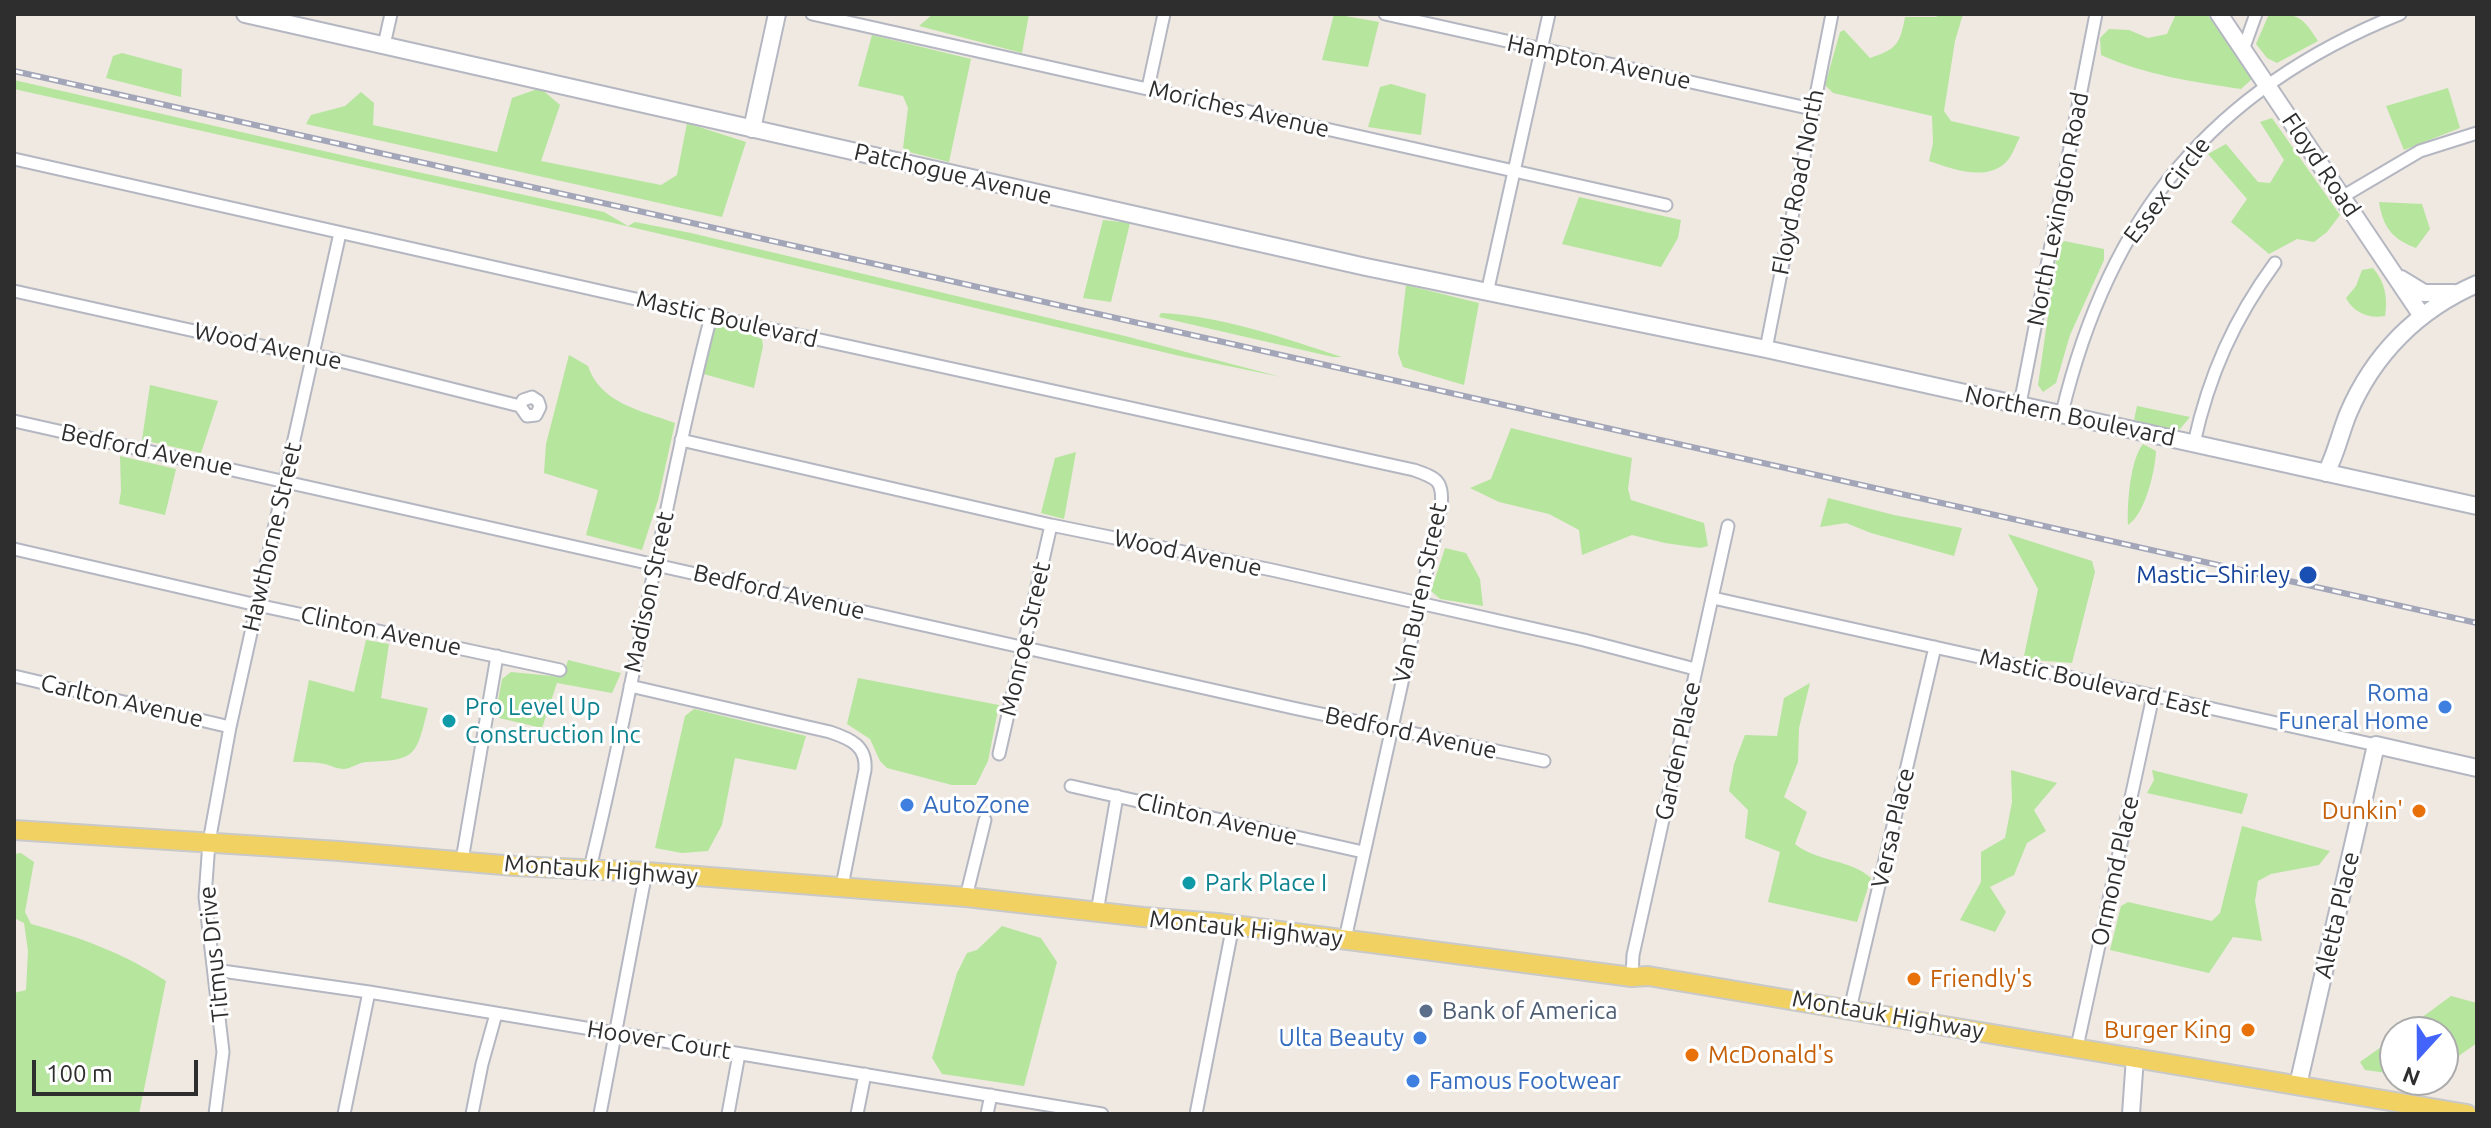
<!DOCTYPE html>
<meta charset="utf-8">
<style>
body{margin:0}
#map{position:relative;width:2491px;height:1128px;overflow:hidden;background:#efe9e1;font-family:Ubuntu,sans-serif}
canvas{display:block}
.frame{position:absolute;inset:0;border:16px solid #2e2e2e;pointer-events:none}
.north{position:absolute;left:2379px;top:1016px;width:80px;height:80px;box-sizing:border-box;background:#fff;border:2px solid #ababab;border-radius:50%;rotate:201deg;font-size:22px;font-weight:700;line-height:32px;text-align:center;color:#2e2e2e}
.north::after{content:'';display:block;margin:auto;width:28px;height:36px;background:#4264fb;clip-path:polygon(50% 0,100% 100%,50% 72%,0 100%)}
.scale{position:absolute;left:32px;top:1060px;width:166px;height:36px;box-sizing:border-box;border:4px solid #2e2e2e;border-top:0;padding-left:10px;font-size:24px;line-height:28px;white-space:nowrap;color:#2e2e2e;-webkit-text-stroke:6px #fff;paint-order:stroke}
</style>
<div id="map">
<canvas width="2491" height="1128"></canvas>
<div class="frame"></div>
<div class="north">N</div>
<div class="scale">100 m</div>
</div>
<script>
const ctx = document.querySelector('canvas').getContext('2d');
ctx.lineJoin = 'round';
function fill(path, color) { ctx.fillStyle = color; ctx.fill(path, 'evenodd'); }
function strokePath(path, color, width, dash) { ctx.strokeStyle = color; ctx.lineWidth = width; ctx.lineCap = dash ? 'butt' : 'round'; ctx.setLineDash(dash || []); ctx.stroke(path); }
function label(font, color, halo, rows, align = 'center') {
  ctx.font = font + ' Ubuntu,sans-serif'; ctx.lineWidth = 6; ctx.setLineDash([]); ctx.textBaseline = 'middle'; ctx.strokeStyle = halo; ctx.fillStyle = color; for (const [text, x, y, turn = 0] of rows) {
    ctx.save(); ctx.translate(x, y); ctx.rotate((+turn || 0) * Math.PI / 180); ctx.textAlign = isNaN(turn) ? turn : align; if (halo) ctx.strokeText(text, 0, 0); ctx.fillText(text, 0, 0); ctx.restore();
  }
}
fill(new Path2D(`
 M 933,14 L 1029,14 L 1022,53 L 919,26 Z
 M 1334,14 L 1379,22 L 1368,67 L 1322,60 Z
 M 1941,14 L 1963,14 L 1955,41 L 1944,111 L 1951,121 L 2020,137 C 2016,144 2013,154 2008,160 C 1989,183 1952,169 1929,161 L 1933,143 L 1932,116 L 1833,93 L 1825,85 L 1840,32 L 1844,30 L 1870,58 C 1897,49 1900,44 1905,17 L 1936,17 Z
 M 2176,14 L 2207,14 L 2250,73 L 2252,79 L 2241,89 C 2194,82 2145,75 2101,55 L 2100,38 L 2109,29 L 2129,30 L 2148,38 L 2167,34 Z
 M 2269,14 C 2299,14 2302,16 2318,41 L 2277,63 L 2267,58 L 2256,44 Z
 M 872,35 L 971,59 L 949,162 L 909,152 L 903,148 L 908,108 L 903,96 L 858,86 Z
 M 122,53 L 182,69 L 181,97 L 106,78 L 113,56 Z
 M 14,80 L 385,165 L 604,212 L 628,226 L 635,222 L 691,233 L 1125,336 L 1281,377 L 1180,356 L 588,217 L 14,89 Z
 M 1391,84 L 1426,94 L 1421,135 L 1368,127 L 1380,87 Z
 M 540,88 L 560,105 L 541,161 L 661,185 L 677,175 L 687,123 L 746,142 L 722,217 L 306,124 L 311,115 L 345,106 L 361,92 L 374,103 L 373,125 L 497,152 L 512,98 Z
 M 2448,88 L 2460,128 L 2404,150 L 2386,106 Z
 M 2272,118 L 2340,215 L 2327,232 L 2314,242 L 2297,239 L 2269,254 L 2231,222 L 2247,199 L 2208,154 L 2226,144 L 2258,182 L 2270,183 L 2284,160 L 2260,122 Z
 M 1579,197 L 1681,220 L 1678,238 L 1661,267 L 1562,244 Z
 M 2379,202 L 2422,204 L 2430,229 L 2416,248 C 2392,239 2383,227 2379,202 Z
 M 1103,220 L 1130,223 L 1111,302 L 1083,298 Z
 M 2064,241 L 2104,249 L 2104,260 L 2070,335 L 2056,383 L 2043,392 L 2038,385 L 2058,246 Z
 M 2373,268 C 2385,282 2388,298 2385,316 C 2369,319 2354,313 2346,298 L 2356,286 L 2362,270 Z
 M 1406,285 L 1479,303 L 1464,385 L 1403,367 L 1398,353 Z
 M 1161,313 C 1222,316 1284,338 1342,357 L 1333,357 L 1159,317 Z
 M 728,326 L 762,339 L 763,346 L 754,388 L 700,373 L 715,328 Z
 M 569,355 L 588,366 C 600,403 642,411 675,423 L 658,500 L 642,550 L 586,535 L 598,490 L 544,473 L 546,444 Z
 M 150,385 L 218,401 L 201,453 L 142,440 Z
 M 2137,406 L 2190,417 L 2180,429 L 2174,431 L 2134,420 Z
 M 1511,428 L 1632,458 L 1628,489 L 1631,500 L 1704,523 L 1708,546 L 1700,548 L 1665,543 L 1632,535 L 1582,555 L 1579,530 L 1549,514 L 1499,502 L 1470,488 L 1491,479 Z
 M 2143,444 L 2156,451 C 2155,472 2145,514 2128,525 C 2127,505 2130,460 2143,444 Z
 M 1076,452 L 1064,519 L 1041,513 L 1055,458 Z
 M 120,456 L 176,469 L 165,515 L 119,504 L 121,491 Z
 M 1828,498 L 1894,515 L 1962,528 L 1954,556 L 1871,533 L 1846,523 L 1820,527 Z
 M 2008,534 L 2092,561 L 2095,572 L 2072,663 L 2032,660 L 2024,656 L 2038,589 Z
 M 1445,548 L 1466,553 L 1480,579 L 1483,606 L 1440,599 L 1431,591 Z
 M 366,640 L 389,644 L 381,698 L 428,708 C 416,756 417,760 367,762 C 359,762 351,769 343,769 C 337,769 330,765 325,764 C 314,762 303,762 293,762 L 309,680 L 354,692 Z
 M 568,660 L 621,673 L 612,693 L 557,683 L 542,728 L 495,717 L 502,679 L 511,672 L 563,677 Z
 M 858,678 L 999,705 L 988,761 L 976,785 L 952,785 L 887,768 L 880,761 L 870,739 L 847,724 Z
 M 1810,683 L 1799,728 L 1798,762 L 1784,797 L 1807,812 L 1795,844 C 1817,862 1850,859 1871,878 L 1857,922 L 1768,902 L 1780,852 L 1745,838 L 1748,810 L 1729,791 L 1734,764 L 1745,735 L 1777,736 L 1784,698 Z
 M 694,709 L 806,736 L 796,770 L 735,758 L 722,825 L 708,851 L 682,853 L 655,848 L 685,716 Z
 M 2011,770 L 2057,783 L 2034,810 L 2046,831 L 2027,843 L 2014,875 L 1990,887 L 2006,912 L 1995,932 L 1960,920 L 1981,882 L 1981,852 L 2005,838 L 2012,802 Z
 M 2152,770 L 2248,794 L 2242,814 L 2147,793 L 2154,780 Z
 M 2242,826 L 2330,851 L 2319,865 L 2271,874 L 2258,881 L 2255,901 L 2262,941 L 2233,937 L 2209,973 L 2110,950 L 2121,906 L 2128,902 L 2212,921 L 2220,913 Z
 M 21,853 L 34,862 L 25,912 L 31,924 C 79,937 124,953 166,981 L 139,1114 L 14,1114 L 14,993 L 26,990 L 28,951 L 24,923 L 14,918 L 14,854 Z
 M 1002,926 L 1041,938 L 1057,962 L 1024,1086 L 942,1074 L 932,1058 L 957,973 L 967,953 L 977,950 Z
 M 2451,996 L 2477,1003 L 2477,1043 L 2443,1067 L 2443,1032 L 2402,1032 Z
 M 2395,1037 L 2395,1074 L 2365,1070 L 2360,1062 Z`), '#b6e59e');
const street = new Path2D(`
 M 812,14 L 1666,205
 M 1385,14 L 1812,109
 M 384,45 L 391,14
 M 2243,50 L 2256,14
 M 1148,88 L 1164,14
 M 14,159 L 711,316 L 1414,470 C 1437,478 1444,481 1441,507 L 1345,939
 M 2342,197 L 2420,151 L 2477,133
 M 14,291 L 312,357 L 324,357 L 520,406 L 527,416 L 536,415 L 540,407 L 538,401 L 532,397 L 523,400 L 520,406
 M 1487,293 L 1549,14
 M 1766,349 L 1832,14
 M 2020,404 L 2096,14
 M 2062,413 C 2109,216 2211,90 2400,14
 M 14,421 L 1293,708 L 1544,761
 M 681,440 L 1051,525 L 1272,570 L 1584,640 L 1695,669
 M 2194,443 C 2209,375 2234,319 2275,263
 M 14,549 L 257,605 L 560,670
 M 1713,598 L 2376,745
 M 14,676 L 230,727
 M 630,686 L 830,732 C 851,739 867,746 865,770 L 842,886
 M 999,754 L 1051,525
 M 1071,786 L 1363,852
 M 462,860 L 497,656
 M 590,868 C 635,685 664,499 711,316
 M 966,897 L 985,820
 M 1097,912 L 1117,796
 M 215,970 L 369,992 L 1102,1114
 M 1632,977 L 1633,955 L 1728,526
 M 1850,1009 L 1935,647
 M 2077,1047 L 2153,696
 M 215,1114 L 223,1052 L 205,897 L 209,842 L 230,727 L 340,233
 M 344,1114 L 369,992
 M 472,1114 L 482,1064 L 496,1014
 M 600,1114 L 646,872
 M 728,1114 L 739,1054
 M 857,1114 L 865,1074
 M 987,1114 L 991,1095
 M 1196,1114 L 1233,925`);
const secondary = new Path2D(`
 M 245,14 L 1366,267 L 1766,349 L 2477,506
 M 2219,14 L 2422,316
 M 752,129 L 777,14
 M 2401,279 L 2424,293 L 2454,293
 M 2326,473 C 2336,454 2340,434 2348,414 C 2373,355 2417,310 2477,284
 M 2298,1085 L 2376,745 L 2477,768
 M 2131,1114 L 2135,1057`);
const primary = new Path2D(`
 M 14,830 L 339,851 L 515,866 L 646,872 L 966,897 L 1143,917 L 1218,923 L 1632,977 L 1648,976 L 2467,1114`);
strokePath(street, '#b4b7c1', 15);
strokePath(secondary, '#b4b7c1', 20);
strokePath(primary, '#c9c9c9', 22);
strokePath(street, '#fff', 11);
strokePath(secondary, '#fff', 16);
strokePath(primary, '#f2d163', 18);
const rail = new Path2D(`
 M 14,71 L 2477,623`);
strokePath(rail, '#a3a6b8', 6);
strokePath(rail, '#fff', 3, [9]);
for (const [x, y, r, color] of [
 [2308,575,10,"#1a4fb4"],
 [2445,707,8,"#3f7fe0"],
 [449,721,8,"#0f9aa8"],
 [907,805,8,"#3f7fe0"],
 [2419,811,8,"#e8710a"],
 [1189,883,8,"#0f9aa8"],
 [1914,979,8,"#e8710a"],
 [1426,1011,8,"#5c6f8a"],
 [2248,1030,8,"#e8710a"],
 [1420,1038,8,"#3f7fe0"],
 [1692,1055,8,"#e8710a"],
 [1413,1081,8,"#3f7fe0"]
]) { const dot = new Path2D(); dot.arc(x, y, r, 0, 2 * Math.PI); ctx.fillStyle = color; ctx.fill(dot); strokePath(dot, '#fff', 3); }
label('24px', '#2e2e2e', '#fff', [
 ["Hampton Avenue",1599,62,12],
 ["Moriches Avenue",1239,109,13],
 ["Floyd Road",2321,165,56],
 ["Patchogue Avenue",953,174,13],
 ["Floyd Road North",1798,182,-79],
 ["Essex Circle",2167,190,-53],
 ["North Lexington Road",2058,209,-79],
 ["Mastic Boulevard",727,319,13],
 ["Wood Avenue",268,346,12],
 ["Northern Boulevard",2070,416,12],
 ["Bedford Avenue",147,450,12],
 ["Hawthorne Street",272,537,-77],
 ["Wood Avenue",1188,553,12],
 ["Madison Street",649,592,-78],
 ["Bedford Avenue",779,592,13],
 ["Van Buren Street",1420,593,-78],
 ["Clinton Avenue",381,631,12],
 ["Monroe Street",1025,639,-77],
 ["Mastic Boulevard East",2095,683,13],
 ["Carlton Avenue",122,701,13],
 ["Bedford Avenue",1411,733,12],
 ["Garden Place",1678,751,-78],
 ["Clinton Avenue",1217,819,13],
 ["Versa Place",1893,828,-77],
 ["Montauk Highway",601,870,4],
 ["Ormond Place",2115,871,-78],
 ["Aletta Place",2337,915,-77],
 ["Montauk Highway",1246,929,6],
 ["Titmus Drive",214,954,-96],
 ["Montauk Highway",1888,1015,10],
 ["Hoover Court",659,1040,9]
]);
label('24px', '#164399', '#fff', [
 ["Mastic–Shirley",2290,575]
], 'right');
label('24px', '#366cbe', '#fff', [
 ["Roma",2429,693],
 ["Funeral Home",2429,721],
 ["AutoZone",923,805,"left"],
 ["Ulta Beauty",1404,1038],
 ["Famous Footwear",1429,1081,"left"]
], 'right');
label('24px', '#0d838f', '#fff', [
 ["Pro Level Up",465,707],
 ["Construction Inc",465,735],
 ["Park Place I",1205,883]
], 'left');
label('24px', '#c56008', '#fff', [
 ["Dunkin'",2403,811],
 ["Friendly's",1930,979,"left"],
 ["Burger King",2232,1030],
 ["McDonald's",1708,1055,"left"]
], 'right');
label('24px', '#4e5e75', '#fff', [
 ["Bank of America",1442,1011]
], 'left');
</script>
